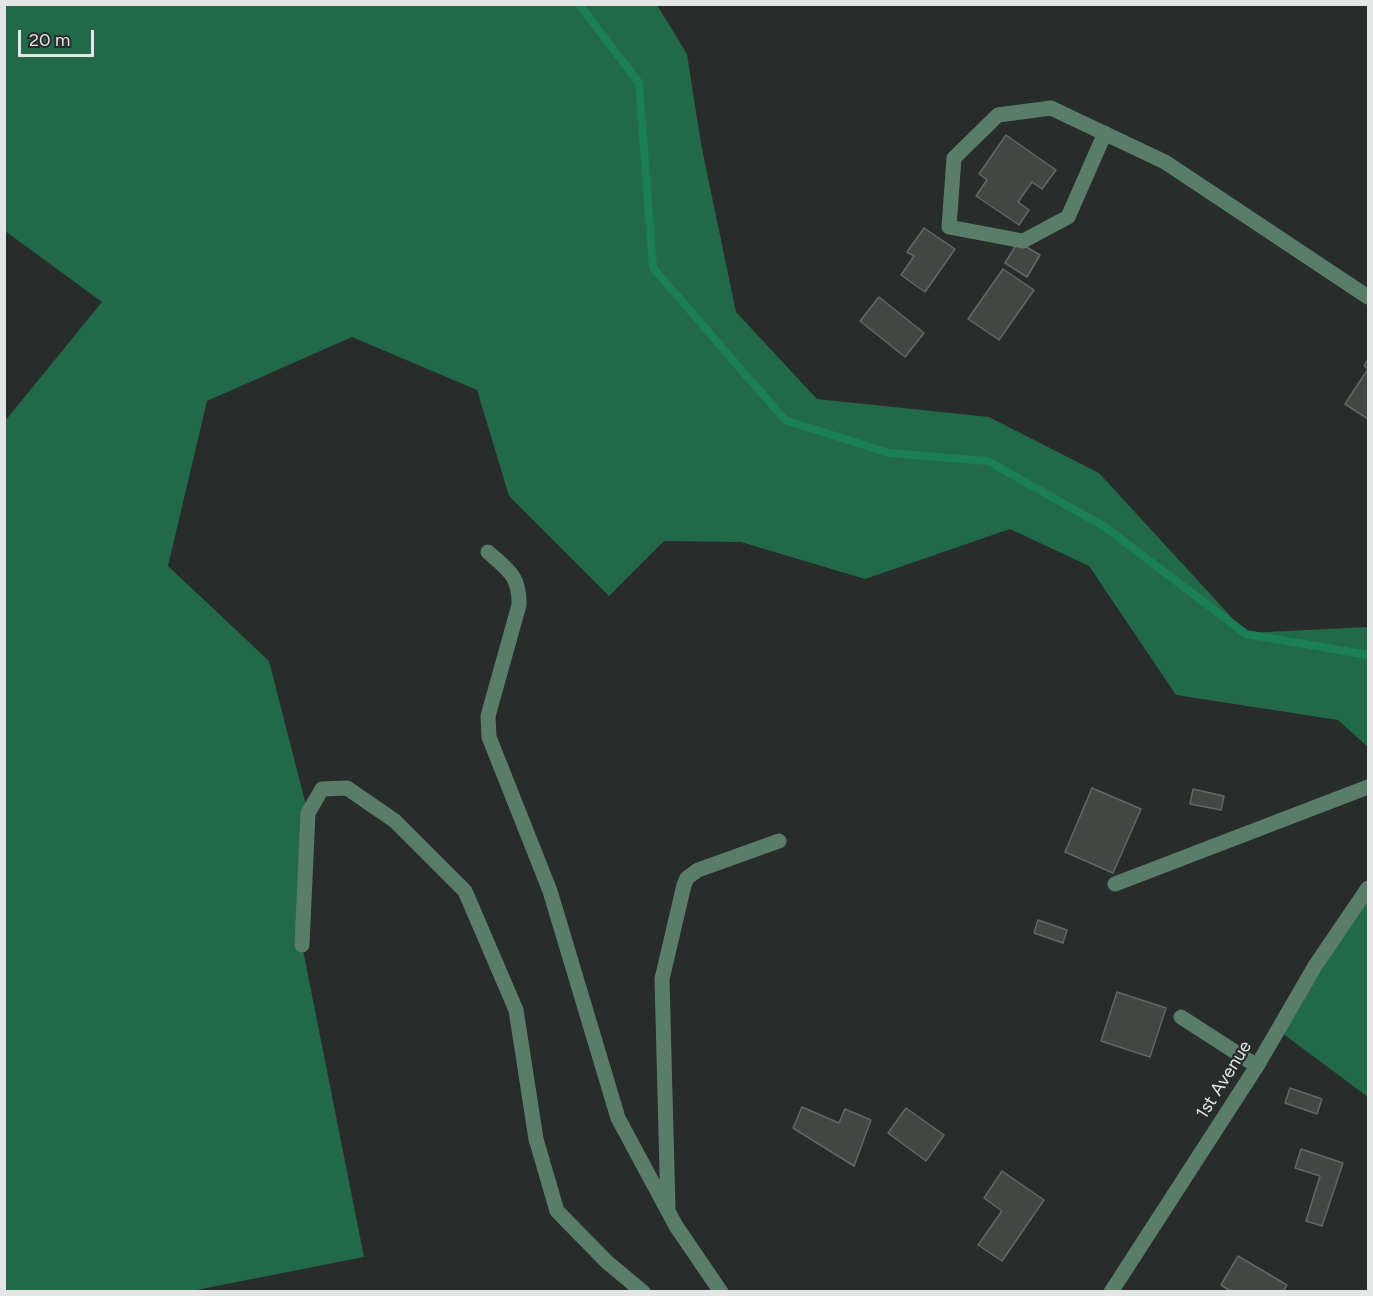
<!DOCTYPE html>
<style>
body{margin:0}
#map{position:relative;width:1373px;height:1296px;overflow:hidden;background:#282c2a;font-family:Figtree,sans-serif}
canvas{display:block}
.frame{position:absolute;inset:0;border:6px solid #e3e6e4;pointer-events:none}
.scale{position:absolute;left:18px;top:30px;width:76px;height:27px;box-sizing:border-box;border:3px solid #e3e6e4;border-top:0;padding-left:8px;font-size:18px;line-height:21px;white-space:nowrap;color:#e3e6e4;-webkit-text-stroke:4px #282c2a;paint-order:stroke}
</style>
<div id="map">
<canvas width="1373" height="1296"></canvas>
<div class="frame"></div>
<div class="scale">20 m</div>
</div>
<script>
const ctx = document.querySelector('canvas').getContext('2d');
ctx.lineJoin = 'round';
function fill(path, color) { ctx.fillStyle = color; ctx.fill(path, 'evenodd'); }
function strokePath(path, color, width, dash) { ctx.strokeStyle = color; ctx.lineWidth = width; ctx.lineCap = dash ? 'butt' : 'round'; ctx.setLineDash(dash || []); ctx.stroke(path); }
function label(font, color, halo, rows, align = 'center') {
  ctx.font = font + ' Figtree,sans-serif'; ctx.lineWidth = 4.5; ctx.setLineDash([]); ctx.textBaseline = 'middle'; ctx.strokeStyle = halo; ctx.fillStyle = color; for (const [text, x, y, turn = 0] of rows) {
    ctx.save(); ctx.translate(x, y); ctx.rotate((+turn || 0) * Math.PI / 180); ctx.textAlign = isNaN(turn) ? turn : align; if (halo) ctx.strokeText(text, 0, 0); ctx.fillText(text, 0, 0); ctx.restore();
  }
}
fill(new Path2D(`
 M 5,5 L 657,5 L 687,54 L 701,144 L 736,312 L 817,399 L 989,417 L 1099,473 L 1246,633 L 1368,627 L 1368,747 L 1338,720 L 1176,695 L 1089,566 L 1010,529 L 865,579 L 741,542 L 664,541 L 609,596 L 509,496 L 477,390 L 352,337 L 207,401 L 168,566 L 269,661 L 308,813 L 302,945 L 364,1257 L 191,1291 L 5,1291 L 5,421 L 102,302 L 5,231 Z
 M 1368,888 L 1368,1097 L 1278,1030 Z`), '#22694a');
strokePath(new Path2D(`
 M 579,4 L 639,83 L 653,268 L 785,420 L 889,453 L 988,461 L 1105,527 L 1246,634 L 1368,655`), '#1a7e56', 8);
const building = new Path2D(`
 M 1006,135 L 1056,170 L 1042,189 L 1032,182 L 1018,202 L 1029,210 L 1019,225 L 976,196 L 987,180 L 979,174 Z
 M 924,228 L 955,249 L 925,292 L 901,275 L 914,256 L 907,252 Z
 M 1018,242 L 1040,255 L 1027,277 L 1005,263 Z
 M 1003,269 L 1034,290 L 999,340 L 968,319 Z
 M 879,297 L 924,333 L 905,357 L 860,321 Z
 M 1368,359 L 1368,419 L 1345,404 L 1368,369 L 1364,366 Z
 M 1092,788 L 1141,809 L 1113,873 L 1065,852 Z
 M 1193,789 L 1224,796 L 1221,810 L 1190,804 Z
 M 1038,920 L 1067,930 L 1063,943 L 1034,933 Z
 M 1117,992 L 1166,1008 L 1150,1057 L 1101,1041 Z
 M 1290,1088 L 1322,1099 L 1317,1114 L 1285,1103 Z
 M 802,1107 L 839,1123 L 845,1109 L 871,1120 L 854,1166 L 793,1128 Z
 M 906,1108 L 944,1135 L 926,1161 L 888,1133 Z
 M 1301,1149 L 1343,1163 L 1322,1226 L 1306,1221 L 1320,1176 L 1295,1168 Z
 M 1002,1171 L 1044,1200 L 1002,1261 L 978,1245 L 1002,1211 L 984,1198 Z
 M 1238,1256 L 1287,1285 L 1283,1292 L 1232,1292 L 1221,1285 Z`);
fill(building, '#424744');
strokePath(building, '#626865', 1.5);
strokePath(new Path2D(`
 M 1105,133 L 1068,217 L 1023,241 L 949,227 L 954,158 L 998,115 L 1051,108 L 1165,162 L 1368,297
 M 488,552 C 508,570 520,576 519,605 L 488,716 L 489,737 L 550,891 L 618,1118 L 676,1226 L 721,1292
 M 1115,884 L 1368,787
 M 302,945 L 308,813 L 322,789 L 347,788 L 395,821 L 465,891 L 516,1010 L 536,1139 L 557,1211 L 607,1262 L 643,1292
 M 1181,1017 L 1257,1066
 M 668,1209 L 662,979 L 684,885 L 687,878 L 698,870 L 779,841
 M 1111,1292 L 1257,1066 L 1315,966 L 1368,888`), '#5a7d6a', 15);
label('18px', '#e3e6e4', '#282c2a', [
 ["1st Avenue",1224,1080,-58]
]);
</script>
